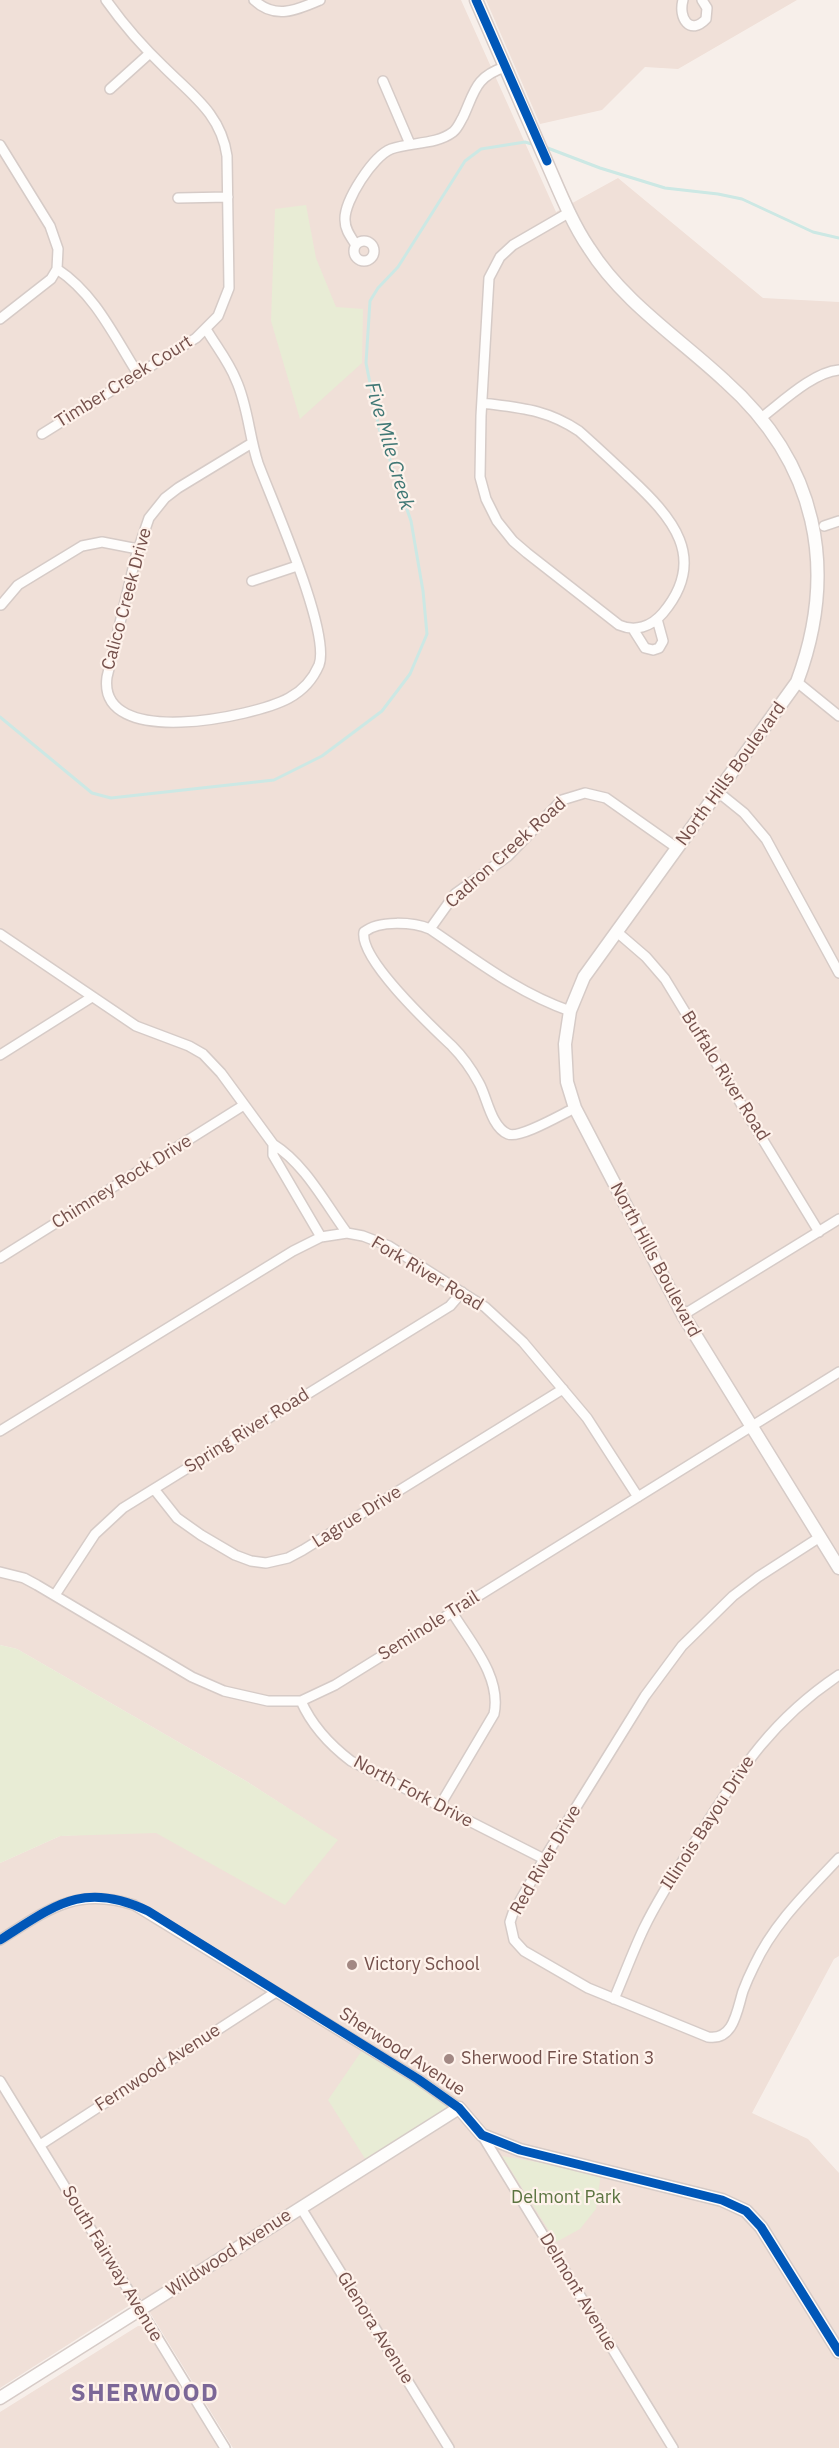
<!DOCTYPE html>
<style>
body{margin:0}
canvas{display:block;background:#f7efea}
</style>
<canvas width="839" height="2448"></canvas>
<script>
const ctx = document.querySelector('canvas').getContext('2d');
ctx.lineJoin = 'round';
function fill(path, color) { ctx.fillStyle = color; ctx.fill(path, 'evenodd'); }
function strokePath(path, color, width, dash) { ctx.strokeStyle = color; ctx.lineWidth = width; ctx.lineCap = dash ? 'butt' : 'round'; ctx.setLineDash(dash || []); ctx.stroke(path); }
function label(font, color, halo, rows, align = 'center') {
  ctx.font = font + ' "IBM Plex Sans",sans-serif'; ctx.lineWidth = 4.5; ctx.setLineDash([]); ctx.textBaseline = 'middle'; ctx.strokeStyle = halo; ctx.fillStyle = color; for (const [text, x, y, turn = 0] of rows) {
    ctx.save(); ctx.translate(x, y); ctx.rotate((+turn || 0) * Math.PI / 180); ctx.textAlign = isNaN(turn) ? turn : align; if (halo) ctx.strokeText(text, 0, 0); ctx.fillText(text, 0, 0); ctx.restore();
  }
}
fill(new Path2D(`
 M 0,0 L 461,0 L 556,212 L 618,178 L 763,298 L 839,302 L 839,1956 L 834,1959 L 752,2113 L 808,2139 L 839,2173 L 839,2448 L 233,2448 L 141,2298 L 0,2388 L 0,1863 L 60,1836 L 152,1831 L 337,1840 L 246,1781 L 17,1649 L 0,1645 Z
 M 486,0 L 797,0 L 678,69 L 645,67 L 602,110 L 540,124 Z
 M 138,2326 L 144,2326 L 219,2448 L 0,2448 L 0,2412 Z`), '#f0e0d8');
fill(new Path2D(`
 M 306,205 L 316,258 L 336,307 L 363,309 L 362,363 L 300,419 L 271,321 L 275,209 Z
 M 0,1645 L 17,1649 L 246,1781 L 338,1840 L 285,1905 L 156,1833 L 60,1836 L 0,1863 Z
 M 365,2046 L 459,2108 L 369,2165 L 328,2100 Z
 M 502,2156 L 601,2173 L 596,2209 L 580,2229 L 556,2242 Z`), '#e8ecd5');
strokePath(new Path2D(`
 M 545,147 L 600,168 L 665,188 L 718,194 L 742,199 L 813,232 L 839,238
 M 0,717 L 92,793 L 111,798 L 274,780 L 322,756 L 382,711 L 410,674 L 427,634 L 423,591 L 411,521 L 379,428 L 366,363 L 370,301 L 378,288 L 398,267 L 465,161 L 481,149 L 525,142 L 535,145`), '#cce8e4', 3);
const minor = new Path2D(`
 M 254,0 C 275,20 297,10 320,0
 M 683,0 C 678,18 690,36 706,19 L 707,8 L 702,0
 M 383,81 L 410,144
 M 110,89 L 150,53
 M 0,145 L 50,226 L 58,249 L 57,269 L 51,279 L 0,319
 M 178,198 L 228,197
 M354 251a10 10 0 1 1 20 0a10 10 0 1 1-20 0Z
 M 356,245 C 351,237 345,230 345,220 C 344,201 373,156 391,149 C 410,142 436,145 453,132 C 458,128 460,122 463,117 C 475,91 475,77 505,67
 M 57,269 C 95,294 114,336 138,374
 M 206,329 C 216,346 229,362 236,380 C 248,406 249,436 258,463 C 272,501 331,632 319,665 C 313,679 302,691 289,698 C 254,717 97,750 107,677 L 136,556 L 149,518 L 165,498 L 178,488 L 252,443
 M 482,403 C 520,408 546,409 579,431 C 596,446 613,462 629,477 C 672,517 709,558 663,613 C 651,627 635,632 619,625 L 527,553 L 513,541 L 497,521 L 486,499 L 480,477 L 481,416 L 489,278 L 500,257 L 513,245 L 570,212
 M 761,418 C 781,403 813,372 839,370
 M 42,434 L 196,338 L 218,316 L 229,288 L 227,156 C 221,114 192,95 164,67 C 143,47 123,24 106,0
 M 824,526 L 839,521
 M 252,581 L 297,566
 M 1,605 L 18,585 L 82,546 L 102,542 L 138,549
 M 633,629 L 645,648 L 653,650 L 659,648 L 663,641 L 657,619
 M 797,682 L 839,716
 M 718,792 L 744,813 L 766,839 L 839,973
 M 430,929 C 476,960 518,993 570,1011
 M 617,932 L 646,957 L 665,979 L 819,1232
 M 0,934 L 136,1026 L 189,1046 L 203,1054 L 221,1073 L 273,1144 C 305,1164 325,1203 347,1233
 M 0,1055 L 92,997
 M 575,1108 C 562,1114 520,1139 508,1134 C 491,1127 487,1097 479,1083 C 472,1070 463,1057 452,1046 C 432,1027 359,959 364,932 C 379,920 413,922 430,929 L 455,894 L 508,856 L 562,800 L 585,793 L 606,798 L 677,848
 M 273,1144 L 273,1155 L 321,1237
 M 0,1258 L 244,1105
 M 683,1315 L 839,1219
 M 0,1431 L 293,1251 L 321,1237 L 347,1233 L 363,1236 L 389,1246 L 485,1307 L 523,1342 L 587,1418 L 638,1497
 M 154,1489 L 177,1518 L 201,1535 L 235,1555 L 251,1561 L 266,1563 L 288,1558 L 303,1550 L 563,1389
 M 820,1537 L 758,1577 L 733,1596 L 682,1646 L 645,1696 L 544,1859 L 513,1913 L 510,1922 L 514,1940 L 524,1951 L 588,1988 L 708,2037 C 734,2041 737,2010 743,1991 C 746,1983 750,1974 754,1966 C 774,1923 807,1892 839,1858
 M 0,1572 L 24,1578 L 37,1585 L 192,1677 L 224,1691 L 268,1701 L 301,1701 L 335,1685 L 839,1372
 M 55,1595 L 95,1534 L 123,1508 L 450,1306 L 462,1292
 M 301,1701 C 312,1726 330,1745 351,1761 L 544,1859
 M 439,1807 L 494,1714 C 502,1677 470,1642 452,1612
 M 0,1940 C 47,1910 76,1886 134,1905 L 418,2079 L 459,2108
 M 614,1999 C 624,1976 633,1951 644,1928 C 660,1895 680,1865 700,1834 C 741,1768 773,1719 839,1675
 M 0,2081 L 225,2448
 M 482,2135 L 673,2448
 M 40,2145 L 276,1992
 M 301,2208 L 449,2448`);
const tertiary = new Path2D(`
 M 476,0 C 498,51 521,103 543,154 C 557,185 570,220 589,248 C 623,302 679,338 725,381 C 817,463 839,569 797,682 L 584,977 L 570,1011 L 565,1044 L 567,1082 L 575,1108 L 683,1315 L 839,1568
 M 0,2398 L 459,2108 L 482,2135 L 520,2150 L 722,2200 L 746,2211 L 761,2227 L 839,2352`);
strokePath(minor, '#d6cbc7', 12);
strokePath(tertiary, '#d6cbc7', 15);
strokePath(minor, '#fefdfc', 9);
strokePath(tertiary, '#fefdfc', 12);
strokePath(new Path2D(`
 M 476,0 L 547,161
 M 0,1940 C 54,1906 83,1880 148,1911 L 418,2079 L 459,2108 L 482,2135 L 520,2150 L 722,2200 L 746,2211 L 761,2227 L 839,2352`), '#0057b8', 9);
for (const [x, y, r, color] of [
 [352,1965,6,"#a28883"],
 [449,2059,6,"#a28883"]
]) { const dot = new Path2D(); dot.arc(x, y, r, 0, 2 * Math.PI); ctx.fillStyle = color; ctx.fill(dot); strokePath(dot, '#fef2eb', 2); }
label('18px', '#74504b', '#fef2eb', [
 ["Timber Creek Court",124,382,-32],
 ["Calico Creek Drive",127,599,-75],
 ["North Hills Boulevard",731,774,-54],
 ["Cadron Creek Road",506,853,-42],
 ["Buffalo River Road",725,1076,58],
 ["Chimney Rock Drive",122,1182,-32],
 ["North Hills Boulevard",655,1260,62],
 ["Fork River Road",427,1274,31],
 ["Spring River Road",247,1431,-32],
 ["Lagrue Drive",357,1517,-32],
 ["Seminole Trail",429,1626,-32],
 ["North Fork Drive",413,1792,28],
 ["Illinois Bayou Drive",708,1823,-57],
 ["Red River Drive",546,1860,-60],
 ["Sherwood Avenue",402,2052,33],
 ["Fernwood Avenue",158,2068,-33],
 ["Wildwood Avenue",229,2253,-33],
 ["South Fairway Avenue",112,2264,59],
 ["Delmont Avenue",578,2292,59],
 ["Glenora Avenue",375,2328,58]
]);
label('18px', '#74504b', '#fef2eb', [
 ["Victory School",364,1965],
 ["Sherwood Fire Station 3",461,2059]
], 'left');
label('18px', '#5c7441', '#fef2eb', [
 ["Delmont Park",566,2198]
]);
label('italic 20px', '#407875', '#fef2eb', [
 ["Five Mile Creek",389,446,74]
]);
ctx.letterSpacing = '1.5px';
label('bold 24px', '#7b6797', '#fef2eb', [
 ["SHERWOOD",145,2394]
]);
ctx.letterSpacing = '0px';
</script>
